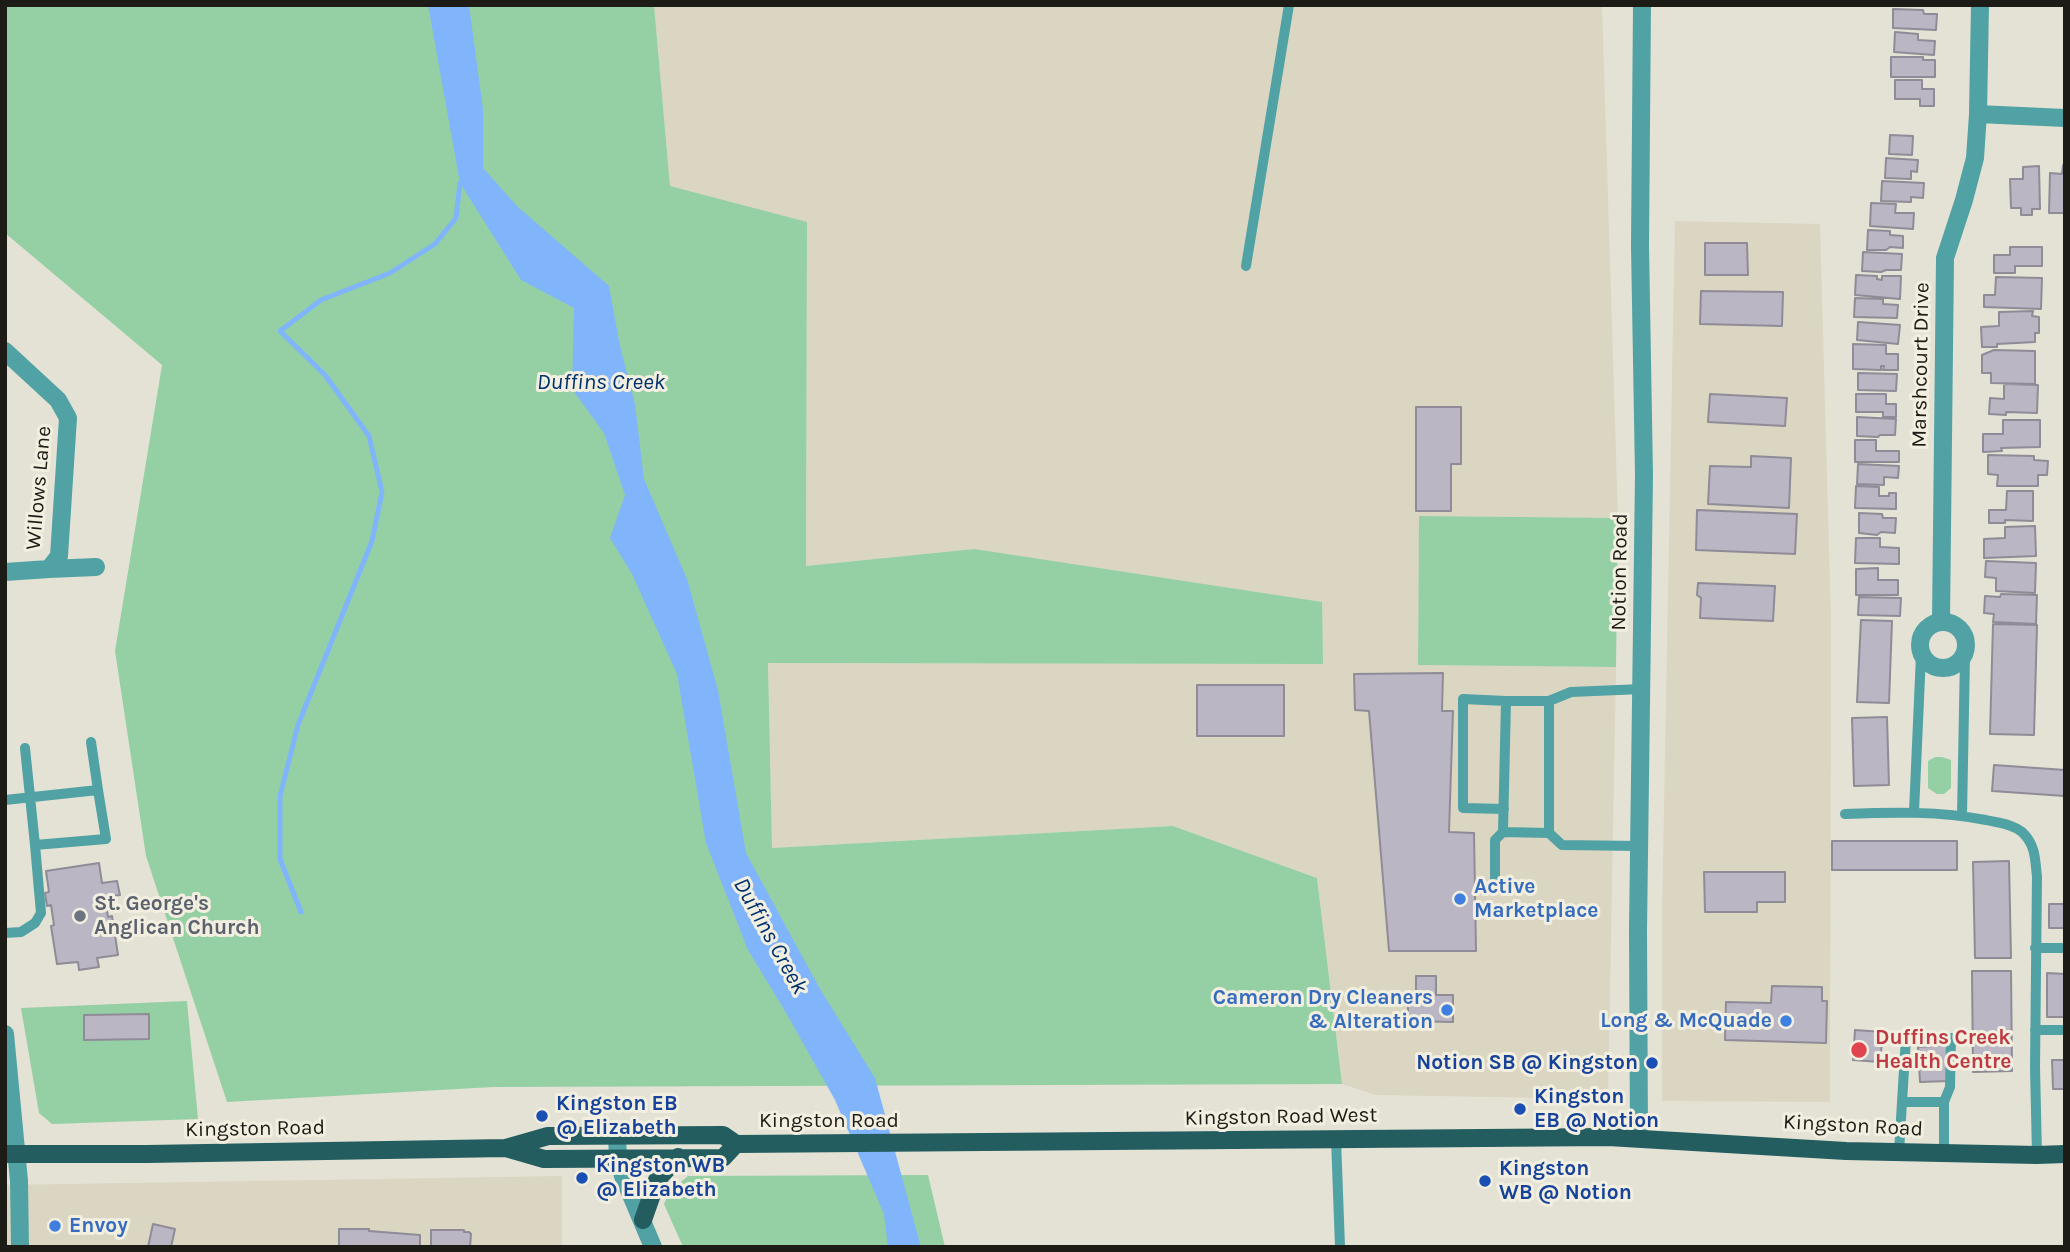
<!DOCTYPE html>
<style>
body{margin:0}
#map{position:relative;width:2070px;height:1252px;overflow:hidden;background:#e4e2d4;font-family:Karla,sans-serif}
canvas{display:block}
.frame{position:absolute;inset:0;border:7px solid #1c1b16;pointer-events:none}
</style>
<div id="map">
<canvas width="2070" height="1252"></canvas>
<div class="frame"></div>
</div>
<script>
const ctx = document.querySelector('canvas').getContext('2d');
ctx.lineJoin = 'round';
function fill(path, color) { ctx.fillStyle = color; ctx.fill(path, 'evenodd'); }
function strokePath(path, color, width, dash) { ctx.strokeStyle = color; ctx.lineWidth = width; ctx.lineCap = dash ? 'butt' : 'round'; ctx.setLineDash(dash || []); ctx.stroke(path); }
function label(font, color, halo, rows, align = 'center') {
  ctx.font = font + ' Karla,sans-serif'; ctx.lineWidth = 6; ctx.setLineDash([]); ctx.textBaseline = 'middle'; ctx.strokeStyle = halo; ctx.fillStyle = color; for (const [text, x, y, turn = 0] of rows) {
    ctx.save(); ctx.translate(x, y); ctx.rotate((+turn || 0) * Math.PI / 180); ctx.textAlign = isNaN(turn) ? turn : align; if (halo) ctx.strokeText(text, 0, 0); ctx.fillText(text, 0, 0); ctx.restore();
  }
}
fill(new Path2D(`
 M 654,5 L 1602,5 L 1618,518 L 1419,516 L 1418,665 L 1616,667 L 1608,1099 L 1376,1095 L 1342,1084 L 1317,878 L 1173,826 L 772,848 L 768,663 L 1322,664 L 974,549 L 806,566 L 807,223 L 670,186 Z
 M 1675,221 L 1820,224 L 1831,622 L 1830,1102 L 1662,1101 L 1662,913 Z
 M 562,1176 L 562,1247 L 5,1247 L 5,1185 Z`), '#dad6c2');
fill(new Path2D(`
 M 5,5 L 654,5 L 670,186 L 807,222 L 806,566 L 974,549 L 1322,602 L 1323,664 L 768,663 L 772,848 L 1173,826 L 1317,878 L 1342,1084 L 493,1087 L 227,1102 L 146,856 L 115,651 L 162,365 L 5,233 Z
 M 1419,516 L 1618,518 L 1616,667 L 1418,665 Z
 M 1935,757 L 1942,757 L 1951,760 L 1951,788 L 1944,794 L 1937,794 L 1928,788 L 1928,761 Z
 M 187,1001 L 198,1119 L 52,1124 L 39,1113 L 21,1008 Z
 M 928,1175 L 945,1247 L 683,1247 L 664,1204 L 670,1191 L 688,1176 Z`), '#94d0a3');
fill(new Path2D(`
 M 428,5 L 469,5 L 483,109 L 483,168 L 518,207 L 609,286 L 620,346 L 635,404 L 644,479 L 687,579 L 718,690 L 746,853 L 820,989 L 875,1078 L 921,1247 L 888,1247 L 884,1214 L 835,1100 L 785,1011 L 748,950 L 706,843 L 677,674 L 632,574 L 610,538 L 625,495 L 604,433 L 572,389 L 574,308 L 521,280 L 460,183 Z`), '#81b5fb');
strokePath(new Path2D(`
 M 301,912 L 280,859 L 280,796 L 298,725 L 372,541 L 382,492 L 369,436 L 325,375 L 280,331 L 321,300 L 390,273 L 435,244 L 456,218 L 460,183`), '#81b5fb', 5);
const building = new Path2D(`
 M 1893,9 L 1923,10 L 1924,14 L 1937,14 L 1936,30 L 1893,28 Z
 M 1895,32 L 1918,34 L 1918,40 L 1935,41 L 1934,55 L 1894,52 Z
 M 1891,57 L 1923,57 L 1923,60 L 1935,60 L 1935,77 L 1891,77 Z
 M 1895,80 L 1922,80 L 1922,89 L 1934,89 L 1934,106 L 1920,106 L 1920,99 L 1895,99 Z
 M 1890,135 L 1913,136 L 1912,155 L 1889,154 Z
 M 1886,158 L 1918,160 L 1917,172 L 1911,171 L 1911,179 L 1885,178 Z
 M 2063,165 L 2065,165 L 2065,213 L 2049,213 L 2050,173 L 2062,174 Z
 M 2039,166 L 2040,209 L 2032,209 L 2032,215 L 2021,215 L 2021,208 L 2011,208 L 2010,179 L 2023,179 L 2023,167 Z
 M 1882,181 L 1924,183 L 1923,198 L 1911,197 L 1911,202 L 1881,201 Z
 M 1871,203 L 1896,204 L 1895,213 L 1914,213 L 1913,229 L 1870,226 Z
 M 1868,230 L 1890,231 L 1890,235 L 1903,236 L 1903,248 L 1890,247 L 1886,250 L 1867,250 Z
 M 1705,243 L 1747,243 L 1748,275 L 1705,275 Z
 M 2010,247 L 2042,247 L 2042,266 L 2015,266 L 2015,273 L 1994,273 L 1994,255 L 2010,255 Z
 M 1863,252 L 1902,254 L 1901,270 L 1886,270 L 1881,272 L 1862,271 Z
 M 1856,275 L 1877,276 L 1877,279 L 1882,280 L 1882,276 L 1901,276 L 1900,299 L 1855,295 Z
 M 1996,277 L 2042,278 L 2041,309 L 1984,307 L 1984,295 L 1995,295 Z
 M 1701,291 L 1783,292 L 1782,326 L 1700,324 Z
 M 1855,298 L 1883,299 L 1883,304 L 1898,305 L 1897,318 L 1854,317 Z
 M 2033,311 L 2032,316 L 2039,317 L 2039,333 L 2035,333 L 2035,342 L 1997,344 L 1997,347 L 1982,347 L 1981,327 L 1999,326 L 1999,312 Z
 M 1858,322 L 1900,325 L 1898,344 L 1857,340 Z
 M 1853,344 L 1886,345 L 1886,354 L 1898,354 L 1898,370 L 1883,370 L 1884,366 L 1881,366 L 1881,370 L 1853,369 Z
 M 1994,350 L 2035,351 L 2035,384 L 1991,383 L 1991,373 L 1982,373 L 1982,355 Z
 M 1858,373 L 1897,374 L 1896,391 L 1858,390 Z
 M 2004,384 L 2038,385 L 2037,413 L 2006,412 L 2006,415 L 1989,414 L 1990,398 L 2004,399 Z
 M 1710,394 L 1787,398 L 1785,426 L 1708,422 Z
 M 1856,394 L 1886,394 L 1886,404 L 1896,404 L 1896,417 L 1883,417 L 1883,412 L 1856,412 Z
 M 1416,407 L 1461,407 L 1461,464 L 1451,464 L 1451,511 L 1416,511 Z
 M 1857,417 L 1896,419 L 1895,435 L 1880,435 L 1878,437 L 1857,436 Z
 M 2003,420 L 2040,420 L 2040,447 L 2001,448 L 2002,451 L 1983,452 L 1983,434 L 2003,434 Z
 M 1855,440 L 1876,440 L 1876,451 L 1899,451 L 1899,462 L 1855,462 Z
 M 1988,455 L 2034,456 L 2034,460 L 2048,461 L 2047,475 L 2038,475 L 2038,486 L 1997,486 L 1998,475 L 1988,474 Z
 M 1751,456 L 1791,458 L 1789,508 L 1708,504 L 1710,466 L 1751,467 Z
 M 1858,464 L 1899,466 L 1898,478 L 1884,477 L 1884,485 L 1857,484 Z
 M 1856,486 L 1879,487 L 1879,496 L 1889,496 L 1889,493 L 1896,493 L 1896,509 L 1855,508 Z
 M 2007,491 L 2033,491 L 2033,521 L 2005,520 L 2005,523 L 1989,523 L 1989,510 L 2006,510 Z
 M 1697,510 L 1797,514 L 1795,554 L 1696,550 Z
 M 1859,513 L 1882,514 L 1883,518 L 1896,518 L 1895,533 L 1881,532 L 1877,535 L 1859,533 Z
 M 2035,526 L 2036,556 L 1984,558 L 1984,539 L 2005,538 L 2005,527 Z
 M 1856,538 L 1880,538 L 1880,547 L 1899,548 L 1899,564 L 1855,563 Z
 M 1986,561 L 2036,563 L 2035,593 L 1996,591 L 1996,578 L 1985,577 Z
 M 1878,568 L 1878,580 L 1898,580 L 1898,595 L 1856,595 L 1856,569 Z
 M 1698,583 L 1775,586 L 1773,621 L 1700,618 L 1701,598 L 1697,595 Z
 M 2001,594 L 2037,595 L 2036,624 L 1993,622 L 1994,614 L 1984,613 L 1985,596 L 2000,597 Z
 M 1859,597 L 1901,598 L 1900,616 L 1858,615 Z
 M 1861,620 L 1892,621 L 1889,703 L 1857,702 Z
 M 1993,624 L 2037,625 L 2034,735 L 1990,734 Z
 M 1443,673 L 1442,711 L 1453,711 L 1449,832 L 1474,833 L 1476,951 L 1389,951 L 1369,711 L 1355,710 L 1354,674 Z
 M 1197,685 L 1284,685 L 1284,736 L 1197,736 Z
 M 1887,717 L 1889,785 L 1854,786 L 1852,718 Z
 M 1994,765 L 2065,770 L 2065,796 L 1992,791 Z
 M 1832,841 L 1957,841 L 1957,870 L 1832,870 Z
 M 2009,861 L 2011,958 L 1975,958 L 1973,862 Z
 M 99,863 L 102,883 L 117,881 L 120,895 L 105,897 L 108,917 L 112,916 L 118,955 L 97,958 L 99,967 L 79,970 L 78,962 L 57,964 L 51,926 L 54,925 L 51,905 L 47,906 L 45,893 L 49,892 L 46,871 Z
 M 1704,872 L 1785,872 L 1785,902 L 1757,902 L 1757,912 L 1705,912 Z
 M 2049,904 L 2065,904 L 2065,928 L 2049,928 Z
 M 1972,971 L 2011,971 L 2012,1071 L 1973,1072 Z
 M 2047,973 L 2065,974 L 2065,1017 L 2047,1017 Z
 M 1416,976 L 1436,976 L 1436,995 L 1453,995 L 1453,1022 L 1408,1021 L 1408,995 L 1416,995 Z
 M 1772,986 L 1822,987 L 1822,1001 L 1827,1001 L 1826,1043 L 1725,1040 L 1726,1002 L 1771,1003 Z
 M 149,1014 L 149,1039 L 84,1040 L 84,1015 Z
 M 1855,1030 L 1883,1032 L 1880,1062 L 1853,1060 Z
 M 1947,1045 L 1949,1081 L 1920,1082 L 1918,1047 Z
 M 2052,1060 L 2065,1060 L 2065,1089 L 2053,1089 Z
 M 153,1224 L 175,1229 L 171,1247 L 148,1247 Z
 M 339,1229 L 369,1229 L 369,1231 L 420,1235 L 420,1247 L 339,1247 Z
 M 431,1230 L 464,1230 L 464,1232 L 469,1232 L 471,1234 L 470,1247 L 431,1247 Z`);
fill(building, '#bab6c3');
strokePath(building, '#8f8b97', 2);
strokePath(new Path2D(`
 M 1246,266 L 1289,5
 M 1549,701 L 1571,692 L 1642,689
 M 91,742 L 98,790
 M 25,748 L 35,845
 M 5,800 L 98,790 L 106,839 L 35,845 L 41,913 L 35,923 L 21,932 L 5,933
 M 1504,809 L 1463,808 L 1463,699 L 1506,701
 M 1914,812 L 1921,655
 M 1845,814 C 1893,812 1939,811 1986,820 C 1999,823 2012,824 2022,832 C 2036,845 2035,860 2037,877 L 2035,1067 L 2037,1155
 M 1962,816 L 1965,656
 M 1549,833 L 1549,701 L 1506,701 L 1503,832 L 1549,833 L 1562,845 L 1639,846
 M 1495,878 L 1495,840 L 1503,832
 M 2035,948 L 2065,948
 M 2035,1030 L 2065,1030
 M 1902,1102 L 1906,1038 L 1951,1038 L 1950,1087 L 1944,1102
 M 1336,1139 L 1340,1247
 M 1899,1152 L 1902,1102 L 1944,1102 L 1944,1153`), '#51a2a4', 10);
strokePath(new Path2D(`
 M 1980,5 L 1978,114 L 2065,118
 M 5,351 L 58,400 L 68,418 L 59,556 L 49,569 L 5,572
 M 49,569 L 96,567
 M 1941,621 L 1945,258 L 1964,200 L 1975,158 L 1978,114
 M1920 645a23 23 0 1 1 46 0a23 23 0 1 1-46 0Z
 M 5,1034 L 19,1181 L 20,1247
 M 1639,1138 L 1638,930 L 1644,475 L 1640,246 L 1642,5`), '#51a2a4', 18);
strokePath(new Path2D(`
 M 617,1137 L 618,1157 L 623,1176 L 653,1247`), '#51a2a4', 18);
strokePath(new Path2D(`
 M 736,1144 L 1608,1137 L 1846,1151 L 2037,1155 L 2065,1154
 M 506,1148 L 544,1159 L 723,1158 L 736,1144
 M 5,1154 L 147,1154 L 506,1148 L 548,1136 L 723,1135 L 736,1144
 M 643,1220 L 657,1180 L 678,1157`), '#235d5f', 18);
for (const [x, y, r, color] of [
 [1460,899,7,"#3f7fe0"],
 [80,916,7,"#6b7280"],
 [1447,1010,7,"#3f7fe0"],
 [1786,1021,7,"#3f7fe0"],
 [1859,1050,9,"#e0444e"],
 [1652,1063,7,"#1a4fb4"],
 [1520,1109,7,"#1a4fb4"],
 [542,1116,7,"#1a4fb4"],
 [582,1178,7,"#1a4fb4"],
 [1485,1181,7,"#1a4fb4"],
 [55,1226,7,"#3f7fe0"]
]) { const dot = new Path2D(); dot.arc(x, y, r, 0, 2 * Math.PI); ctx.fillStyle = color; ctx.fill(dot); strokePath(dot, '#f2efe1', 2.5); }
label('21px', '#1c1b16', '#f2efe1', [
 ["Marshcourt Drive",1921,365,-89],
 ["Willows Lane",39,488,-85],
 ["Notion Road",1620,572,-89],
 ["Kingston Road West",1281,1117,-1],
 ["Kingston Road",829,1121],
 ["Kingston Road",1853,1126,3],
 ["Kingston Road",255,1129,-1]
]);
label('bold 21px', '#366cbe', '#f2efe1', [
 ["Active",1474,887],
 ["Marketplace",1474,911],
 ["Cameron Dry Cleaners",1433,998,"right"],
 ["& Alteration",1433,1022,"right"],
 ["Long & McQuade",1772,1021,"right"],
 ["Envoy",69,1226]
], 'left');
label('bold 21px', '#5b616d', '#f2efe1', [
 ["St. George's",94,904],
 ["Anglican Church",94,928]
], 'left');
label('bold 21px', '#be3a42', '#f2efe1', [
 ["Duffins Creek",1875,1038],
 ["Health Centre",1875,1062]
], 'left');
label('bold 21px', '#164399', '#f2efe1', [
 ["Notion SB @ Kingston",1638,1063,"right"],
 ["Kingston",1534,1097],
 ["EB @ Notion",1534,1121],
 ["Kingston EB",556,1104],
 ["@ Elizabeth",556,1128],
 ["Kingston WB",596,1166],
 ["@ Elizabeth",596,1190],
 ["Kingston",1499,1169],
 ["WB @ Notion",1499,1193]
], 'left');
label('italic 23px', '#00326e', '#f2efe1', [
 ["Duffins Creek",601,382],
 ["Duffins Creek",770,936,61]
]);
</script>
